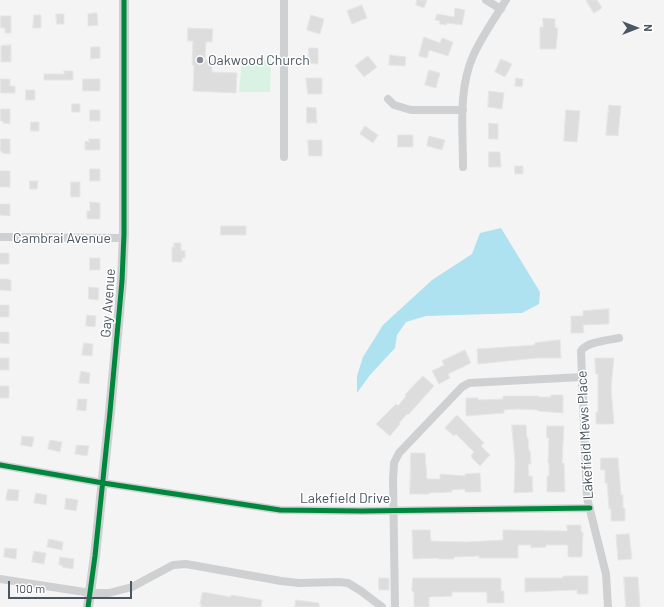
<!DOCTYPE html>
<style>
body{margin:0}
#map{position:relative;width:664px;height:607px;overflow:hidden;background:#f4f4f4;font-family:Barlow,sans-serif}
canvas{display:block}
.north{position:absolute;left:616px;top:8px;width:40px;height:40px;-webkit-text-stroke:3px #fff;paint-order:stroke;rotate:90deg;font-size:11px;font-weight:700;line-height:16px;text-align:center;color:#4a5661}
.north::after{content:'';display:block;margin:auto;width:14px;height:18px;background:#4a5661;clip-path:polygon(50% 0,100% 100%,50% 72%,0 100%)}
.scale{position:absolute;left:8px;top:581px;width:124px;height:18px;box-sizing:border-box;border:2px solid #4a5661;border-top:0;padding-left:5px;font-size:12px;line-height:14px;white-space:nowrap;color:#4a5661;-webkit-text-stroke:3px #fff;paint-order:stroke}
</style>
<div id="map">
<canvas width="664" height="607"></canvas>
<div class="north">N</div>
<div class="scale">100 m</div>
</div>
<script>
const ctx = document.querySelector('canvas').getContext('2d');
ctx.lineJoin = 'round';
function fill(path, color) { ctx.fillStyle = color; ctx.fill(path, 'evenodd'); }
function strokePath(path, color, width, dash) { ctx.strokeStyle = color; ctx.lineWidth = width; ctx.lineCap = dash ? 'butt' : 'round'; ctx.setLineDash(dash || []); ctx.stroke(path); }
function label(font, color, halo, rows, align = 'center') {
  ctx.font = font + ' Barlow,sans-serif'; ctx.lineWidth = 3; ctx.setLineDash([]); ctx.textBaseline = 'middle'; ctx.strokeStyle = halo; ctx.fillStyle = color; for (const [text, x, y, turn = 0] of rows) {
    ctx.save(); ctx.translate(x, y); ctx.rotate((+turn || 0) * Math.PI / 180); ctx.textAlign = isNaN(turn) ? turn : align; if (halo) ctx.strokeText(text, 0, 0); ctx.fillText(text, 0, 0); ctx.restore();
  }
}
fill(new Path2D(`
 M 242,60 L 271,60 L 270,92 L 239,92 Z`), '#d9f2e3');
fill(new Path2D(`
 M 501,228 L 540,292 L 539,304 L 522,313 L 426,316 L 406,322 L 397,335 L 395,348 L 370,375 L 357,393 L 357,376 L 363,357 L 383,325 L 432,280 L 472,254 L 480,233 Z`), '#aee2f0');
const building = new Path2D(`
 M 417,0 L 427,0 L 424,8 L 416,5 Z
 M 586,0 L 597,0 L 602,8 L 594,13 Z
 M 362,5 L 367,18 L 352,24 L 347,11 Z
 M 455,8 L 465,10 L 462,25 L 447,23 L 446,25 L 439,24 L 440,21 L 435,20 L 437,14 L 454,17 Z
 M 97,13 L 98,25 L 88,26 L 88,14 Z
 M 56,14 L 64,14 L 64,24 L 57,24 Z
 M 34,15 L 41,15 L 41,28 L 33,28 Z
 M 311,15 L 324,19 L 320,34 L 307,30 Z
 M 1,16 L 11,16 L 11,33 L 5,33 L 5,28 L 1,28 Z
 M 543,18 L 555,19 L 555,28 L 558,28 L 556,49 L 540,49 L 540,27 L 543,27 Z
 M 188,28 L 213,29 L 212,42 L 206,42 L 205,60 L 212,60 L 212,72 L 237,73 L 236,93 L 193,91 L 194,65 L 192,65 L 193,41 L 188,41 Z
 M 424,37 L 440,43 L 442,38 L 453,42 L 448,56 L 429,50 L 427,58 L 419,56 Z
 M 11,45 L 11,62 L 1,62 L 1,46 Z
 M 91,47 L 100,47 L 100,58 L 91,59 Z
 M 309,48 L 318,48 L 318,64 L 308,63 Z
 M 390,55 L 406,57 L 405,66 L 389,65 Z
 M 368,56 L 377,67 L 364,77 L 355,66 Z
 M 501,59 L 512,64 L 505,77 L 495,72 Z
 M 429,70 L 440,73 L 436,88 L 425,85 Z
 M 64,71 L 73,71 L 73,80 L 44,80 L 44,74 L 64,74 Z
 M 306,78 L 322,78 L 322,94 L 308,94 Z
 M 516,78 L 523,79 L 522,87 L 515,86 Z
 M 1,79 L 10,79 L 10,86 L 15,86 L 15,93 L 1,93 Z
 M 83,79 L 100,79 L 100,91 L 83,91 Z
 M 26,90 L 35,90 L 35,100 L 26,100 Z
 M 489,91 L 504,93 L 502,109 L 488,107 Z
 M 72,104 L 80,104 L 80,112 L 72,112 Z
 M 609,105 L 621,106 L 618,136 L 606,135 Z
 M 307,107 L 316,108 L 317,123 L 307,123 Z
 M 1,109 L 10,109 L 10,124 L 3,123 L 3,121 L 1,121 Z
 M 90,110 L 100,110 L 100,121 L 90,121 Z
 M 566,110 L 580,111 L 577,142 L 564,141 Z
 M 31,122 L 39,122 L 39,131 L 31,131 Z
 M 489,123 L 498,124 L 498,139 L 489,139 Z
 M 365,126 L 378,135 L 373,143 L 360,134 Z
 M 398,135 L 413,135 L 413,147 L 398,147 Z
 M 429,136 L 445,140 L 442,150 L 427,146 Z
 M 1,139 L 10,139 L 10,154 L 2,153 L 2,151 L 0,151 Z
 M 89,139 L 100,139 L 100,150 L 85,150 L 85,141 L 89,142 Z
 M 308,140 L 322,140 L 322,156 L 309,156 Z
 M 489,152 L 500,152 L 501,167 L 489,167 Z
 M 515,166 L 523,166 L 523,174 L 515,174 Z
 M 90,169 L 100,169 L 100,181 L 90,181 Z
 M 0,171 L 10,171 L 10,187 L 0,187 Z
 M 30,181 L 38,181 L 37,189 L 30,189 Z
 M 71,182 L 80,182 L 80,197 L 71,197 Z
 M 90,202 L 100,203 L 100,219 L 87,219 L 87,211 L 90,211 Z
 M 0,204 L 10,204 L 10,216 L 0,215 Z
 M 221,226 L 246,226 L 246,235 L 221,235 Z
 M 174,243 L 181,243 L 181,251 L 185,250 L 185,258 L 182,258 L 182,262 L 172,262 L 172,247 L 174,247 Z
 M 0,253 L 9,253 L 9,264 L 0,264 Z
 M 90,258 L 100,258 L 100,270 L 90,270 Z
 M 0,279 L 9,279 L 9,280 L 11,280 L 11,291 L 0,290 Z
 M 89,287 L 99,288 L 98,300 L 89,299 Z
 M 0,305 L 9,305 L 9,317 L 0,317 Z
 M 609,309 L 609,324 L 583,325 L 584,333 L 571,333 L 571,316 L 583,316 L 583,311 Z
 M 87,315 L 96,316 L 95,327 L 86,326 Z
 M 0,332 L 9,332 L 9,344 L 0,343 Z
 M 560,340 L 561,358 L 537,358 L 478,364 L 477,349 L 535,345 L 535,343 Z
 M 84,343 L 93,344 L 92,356 L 82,355 Z
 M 465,350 L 471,363 L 448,374 L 450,378 L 439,384 L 432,371 L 444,365 L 442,361 Z
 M 0,358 L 9,358 L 9,370 L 0,370 Z
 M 595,358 L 614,358 L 611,387 L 614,424 L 596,424 L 596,412 L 598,412 L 598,374 L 596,374 Z
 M 81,371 L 90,373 L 89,384 L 79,383 Z
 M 423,376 L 434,386 L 408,415 L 407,414 L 399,423 L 400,424 L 390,436 L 376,424 L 396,404 L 398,406 L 406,396 L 405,395 Z
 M 0,386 L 9,386 L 9,398 L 0,398 Z
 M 551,395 L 563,395 L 563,413 L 538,411 L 538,410 L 517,409 L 504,410 L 504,413 L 466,416 L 466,398 L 478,398 L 478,400 L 503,399 L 503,396 L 538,396 L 538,397 L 551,397 Z
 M 78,399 L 87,399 L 86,411 L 77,410 Z
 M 457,415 L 484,443 L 481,446 L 490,455 L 480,466 L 472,458 L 472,457 L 471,456 L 474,452 L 456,434 L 454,436 L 445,428 Z
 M 512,425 L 526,425 L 527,438 L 528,438 L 529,451 L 530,450 L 531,464 L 528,464 L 529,476 L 532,476 L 533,492 L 514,493 L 515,463 Z
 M 547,426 L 564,426 L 562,463 L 564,463 L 565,492 L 547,492 L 547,476 L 549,476 L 549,463 L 548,463 L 549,438 L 547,438 Z
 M 22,436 L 34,437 L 32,447 L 21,445 Z
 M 50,440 L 62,442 L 60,452 L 48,449 Z
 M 77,445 L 89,446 L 87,456 L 75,454 Z
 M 411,453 L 425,453 L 427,479 L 440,479 L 440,474 L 465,476 L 465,474 L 480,473 L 481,492 L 465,492 L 465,489 L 452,490 L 452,492 L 429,493 L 429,494 L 410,494 Z
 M 601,458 L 618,458 L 621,495 L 623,495 L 623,508 L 625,508 L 625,521 L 611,521 L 611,509 L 609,509 L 607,483 L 605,483 L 605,470 L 601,470 Z
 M 8,489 L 19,490 L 18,501 L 6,500 Z
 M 36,493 L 47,495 L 46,505 L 34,503 Z
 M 66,498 L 78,500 L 76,511 L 65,509 Z
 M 567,525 L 581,525 L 581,531 L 583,533 L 582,557 L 568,557 L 568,545 L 546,545 L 546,547 L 531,548 L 531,545 L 518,545 L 518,558 L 479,558 L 479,556 L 454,557 L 454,559 L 438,559 L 438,558 L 413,559 L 412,530 L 430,530 L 431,541 L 466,542 L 503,540 L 503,530 L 567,531 Z
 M 629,534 L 632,559 L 618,560 L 616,535 Z
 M 49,539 L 63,542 L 62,550 L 47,547 Z
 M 5,548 L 17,549 L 16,559 L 4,557 Z
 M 34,551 L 46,553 L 44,564 L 32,562 Z
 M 60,557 L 74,559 L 73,569 L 62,567 L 62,565 L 59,565 Z
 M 563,576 L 588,576 L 588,594 L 577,594 L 577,590 L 525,592 L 525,578 L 563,578 Z
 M 624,577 L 638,577 L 640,607 L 626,607 Z
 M 379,578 L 389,578 L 389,590 L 379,590 Z
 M 413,578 L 501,578 L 501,591 L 504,591 L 504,603 L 487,603 L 487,592 L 452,592 L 452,596 L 429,597 L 429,607 L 414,607 L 414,592 L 412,591 Z
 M 203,592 L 231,597 L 231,595 L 262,600 L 261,607 L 201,607 L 201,604 L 200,604 Z
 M 296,600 L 319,603 L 319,607 L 295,607 Z`);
fill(building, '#ddddde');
strokePath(building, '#e5e6e7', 1);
strokePath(new Path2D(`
 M 486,0 L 501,9
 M 388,99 L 394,105 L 411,110 L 463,110
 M 284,157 L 284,0
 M 463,167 C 463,131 458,90 473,56 C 482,36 495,18 506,0
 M 0,237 L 124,238
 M 0,465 L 103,483 L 280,510 L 361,511 L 590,508
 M 0,579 L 91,593 L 109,593 L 132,587 L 173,565 L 186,564 L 281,581 L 299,583 L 339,582 L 348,583 L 361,591 L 382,607
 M 395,607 L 393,480 L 394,463 L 399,453 L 462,387 L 469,383 L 582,377
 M 608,607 L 606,574 L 587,498 L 581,351 C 586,342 609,340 619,338`), '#ced0d2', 8);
strokePath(new Path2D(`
 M 88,607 L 95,556 L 110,412 L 122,281 L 124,234 L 124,0`), '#ced0d2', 10);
strokePath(new Path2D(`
 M 0,465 L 103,483 L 280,510 L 361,511 L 590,508
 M 88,607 L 95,556 L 110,412 L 122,281 L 124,234 L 124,0`), '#00873e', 5);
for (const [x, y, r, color] of [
 [200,60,4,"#868d94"]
]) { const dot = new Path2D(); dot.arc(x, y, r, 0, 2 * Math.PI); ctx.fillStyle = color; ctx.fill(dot); strokePath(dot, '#fff', 1.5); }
label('14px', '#4a5661', '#fff', [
 ["Oakwood Church",208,60]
], 'left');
label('14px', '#4a5661', '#fff', [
 ["Cambrai Avenue",62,238],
 ["Gay Avenue",108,303,-86],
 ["Lakefield Mews Place",585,435,-93],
 ["Lakefield Drive",345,498]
]);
</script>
